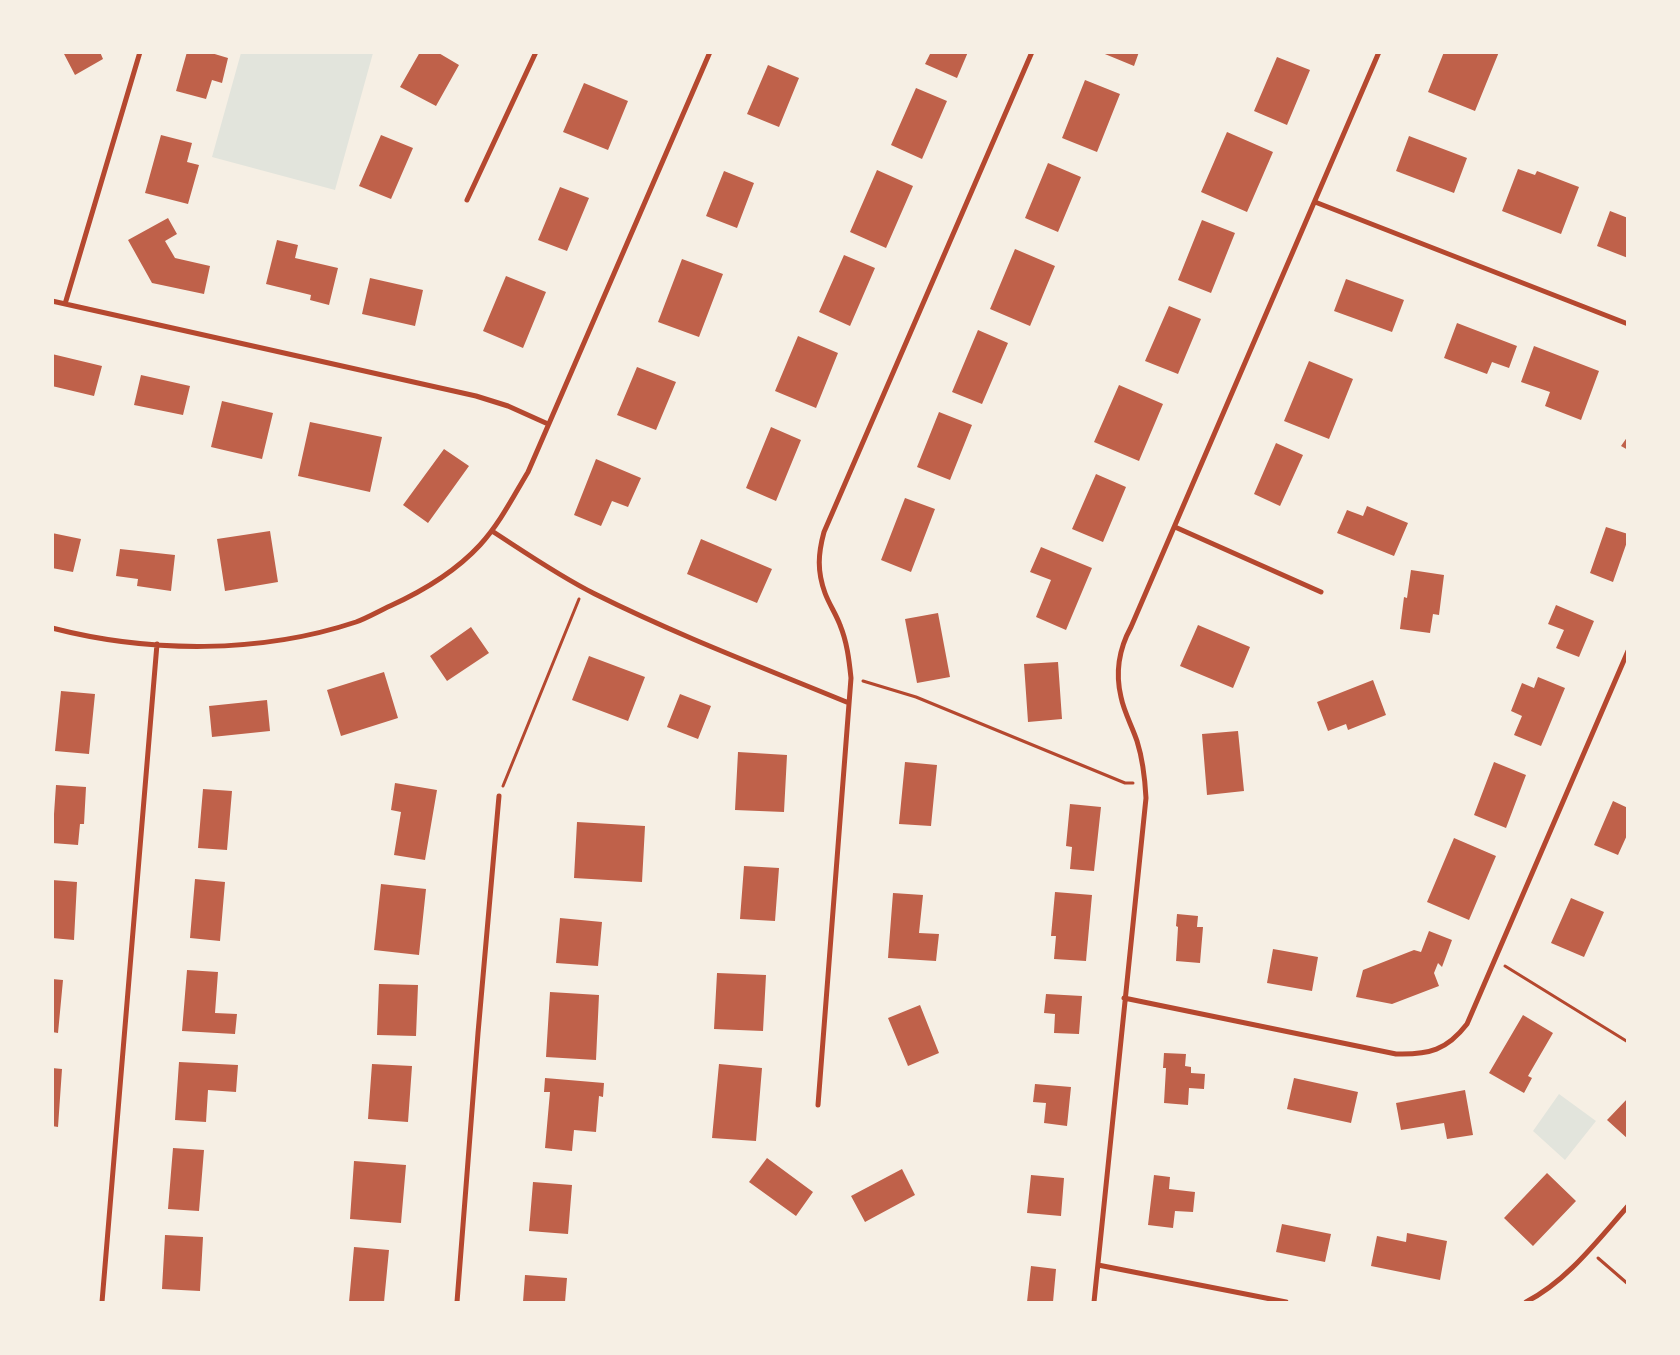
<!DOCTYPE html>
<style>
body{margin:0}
#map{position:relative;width:1680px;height:1355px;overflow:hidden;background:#f6efe4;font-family:Roboto,sans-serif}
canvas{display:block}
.frame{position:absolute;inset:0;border:54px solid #f6efe4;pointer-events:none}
</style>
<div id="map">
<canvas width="1680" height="1355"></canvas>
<div class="frame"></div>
</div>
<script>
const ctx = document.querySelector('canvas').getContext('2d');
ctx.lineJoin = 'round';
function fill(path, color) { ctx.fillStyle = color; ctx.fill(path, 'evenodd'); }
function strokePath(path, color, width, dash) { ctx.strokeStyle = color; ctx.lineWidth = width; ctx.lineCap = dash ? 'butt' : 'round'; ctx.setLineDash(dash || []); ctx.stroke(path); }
fill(new Path2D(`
 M 241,53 L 373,53 L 335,190 L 212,157 Z
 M 1559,1094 L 1596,1121 L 1565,1160 L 1533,1131 Z`), '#e2e4dc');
fill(new Path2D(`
 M 63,52 L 100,52 L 103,59 L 75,75 Z
 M 187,52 L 208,52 L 228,58 L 222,83 L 212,80 L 206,99 L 176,91 Z
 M 420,52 L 437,52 L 459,65 L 436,106 L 400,87 Z
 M 931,52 L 968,52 L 957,78 L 925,64 Z
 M 1100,52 L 1139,52 L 1134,66 Z
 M 1444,52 L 1499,52 L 1475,111 L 1428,92 Z
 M 1277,57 L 1310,70 L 1287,125 L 1254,111 Z
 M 768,65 L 799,78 L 779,127 L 747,114 Z
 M 1085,80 L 1120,94 L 1097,152 L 1062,138 Z
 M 584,83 L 628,101 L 608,150 L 563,132 Z
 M 916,88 L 947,101 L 922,159 L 891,145 Z
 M 1227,132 L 1273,152 L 1247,212 L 1201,192 Z
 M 161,135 L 192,143 L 187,162 L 199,165 L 188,204 L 145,193 Z
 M 381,135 L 413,148 L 391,199 L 359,186 Z
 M 1409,136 L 1467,158 L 1454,193 L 1396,171 Z
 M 1048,163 L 1081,177 L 1058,232 L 1025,218 Z
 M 1518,169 L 1535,175 L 1537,171 L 1579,187 L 1561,234 L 1502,211 Z
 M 877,170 L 913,186 L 886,248 L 850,232 Z
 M 724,171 L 754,183 L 737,228 L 706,216 Z
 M 560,187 L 589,198 L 567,251 L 538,240 Z
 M 1610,211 L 1628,218 L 1628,258 L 1597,246 Z
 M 168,218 L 177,234 L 165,241 L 175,258 L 210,266 L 204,294 L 152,283 L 128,240 Z
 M 1202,220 L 1235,233 L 1211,293 L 1178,280 Z
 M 277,240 L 298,245 L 295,258 L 338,268 L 329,305 L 310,300 L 311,295 L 266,284 Z
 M 1015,249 L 1055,266 L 1030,326 L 990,309 Z
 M 844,255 L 875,268 L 850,326 L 819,312 Z
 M 682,259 L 723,274 L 699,337 L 658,322 Z
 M 506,276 L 546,292 L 523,348 L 483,331 Z
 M 370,278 L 423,290 L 415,326 L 362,314 Z
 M 1346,279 L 1404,300 L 1392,332 L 1334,311 Z
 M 1169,306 L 1201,319 L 1178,374 L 1145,361 Z
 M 1457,323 L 1517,346 L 1509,368 L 1492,362 L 1487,374 L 1444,358 Z
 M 978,330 L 1008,343 L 982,404 L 952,392 Z
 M 798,336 L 838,353 L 816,408 L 775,391 Z
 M 1534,346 L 1599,371 L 1581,420 L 1545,406 L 1550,392 L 1521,382 Z
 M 52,354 L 102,366 L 94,396 L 52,386 Z
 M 1309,361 L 1353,379 L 1329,439 L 1284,421 Z
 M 637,367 L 676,382 L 656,430 L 617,415 Z
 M 141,375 L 190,386 L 183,415 L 134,405 Z
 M 1119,385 L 1163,404 L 1139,461 L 1094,442 Z
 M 222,401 L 273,413 L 262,459 L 211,447 Z
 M 939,412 L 972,425 L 950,480 L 917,467 Z
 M 310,422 L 382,437 L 370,492 L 298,476 Z
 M 771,427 L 801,440 L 776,501 L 746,488 Z
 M 1628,436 L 1628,450 L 1621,446 Z
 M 1276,443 L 1303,455 L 1280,506 L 1254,494 Z
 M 444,449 L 469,466 L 428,523 L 403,505 Z
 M 596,459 L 641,478 L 628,507 L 612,501 L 601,526 L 574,515 Z
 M 1096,474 L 1126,487 L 1103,542 L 1072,529 Z
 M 905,498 L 935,509 L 911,572 L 881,560 Z
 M 1367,506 L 1408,523 L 1394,556 L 1337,533 L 1347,510 L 1363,516 Z
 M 1606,527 L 1628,534 L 1628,539 L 1613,582 L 1590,573 Z
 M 270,531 L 278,582 L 225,591 L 217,539 Z
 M 52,533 L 81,539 L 73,572 L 52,568 Z
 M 701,539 L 772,569 L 757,603 L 687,574 Z
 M 1041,547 L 1092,568 L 1066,630 L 1036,617 L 1051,580 L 1030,572 Z
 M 120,549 L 175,555 L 171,591 L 137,586 L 138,579 L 116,576 Z
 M 1411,570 L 1444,575 L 1439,615 L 1433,614 L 1430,633 L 1400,629 L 1404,597 L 1407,598 Z
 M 1556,605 L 1594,621 L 1579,657 L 1556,648 L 1564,630 L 1548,624 Z
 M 938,613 L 950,677 L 917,683 L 905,619 Z
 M 1198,625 L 1250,647 L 1233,688 L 1180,666 Z
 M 471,627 L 489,653 L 447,681 L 430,656 Z
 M 589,656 L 645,677 L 628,721 L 572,700 Z
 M 1058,662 L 1062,719 L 1028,722 L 1024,664 Z
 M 384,672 L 398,718 L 341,736 L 327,690 Z
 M 1538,677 L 1565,688 L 1541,746 L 1514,735 L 1522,716 L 1511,711 L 1522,683 L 1534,688 Z
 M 1373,680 L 1386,715 L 1348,730 L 1346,724 L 1328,731 L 1317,702 Z
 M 61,691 L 95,694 L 89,754 L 55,751 Z
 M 680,694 L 711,706 L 698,739 L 667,727 Z
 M 267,700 L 270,731 L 212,737 L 209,706 Z
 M 1238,731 L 1244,791 L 1207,795 L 1202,734 Z
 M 738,752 L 787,755 L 784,812 L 735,810 Z
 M 905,762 L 937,765 L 931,826 L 899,824 Z
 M 1494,762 L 1526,775 L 1506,828 L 1474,815 Z
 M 395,783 L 437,790 L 425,860 L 394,855 L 401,812 L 391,810 Z
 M 56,785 L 86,787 L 84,824 L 80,824 L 78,845 L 52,843 Z
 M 203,789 L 232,791 L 227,850 L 198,848 Z
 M 1613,801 L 1628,808 L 1628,833 L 1618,855 L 1594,845 Z
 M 1070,804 L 1101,807 L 1094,871 L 1070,869 L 1072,847 L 1066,846 Z
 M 577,822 L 645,826 L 642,882 L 574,878 Z
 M 1454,838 L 1496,856 L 1469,920 L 1427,902 Z
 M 744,866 L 779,868 L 775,921 L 740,919 Z
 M 195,879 L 225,882 L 220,941 L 190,938 Z
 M 52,880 L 77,882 L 74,940 L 52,938 Z
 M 381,884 L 426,889 L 419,955 L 374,950 Z
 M 1055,892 L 1092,895 L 1086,961 L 1054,959 L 1056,936 L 1051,936 Z
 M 893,893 L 923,895 L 919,933 L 939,934 L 936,961 L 888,958 Z
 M 1571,898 L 1604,912 L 1584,957 L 1551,943 Z
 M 1177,914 L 1198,916 L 1197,927 L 1203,927 L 1200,963 L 1176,961 L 1178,927 L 1176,926 Z
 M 560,918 L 602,922 L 598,966 L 556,963 Z
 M 1429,931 L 1452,940 L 1442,967 L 1438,963 L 1434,973 L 1439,986 L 1392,1004 L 1356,997 L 1363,970 L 1414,950 L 1421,952 Z
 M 1273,949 L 1318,957 L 1312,991 L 1267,983 Z
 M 187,970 L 218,972 L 215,1013 L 237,1014 L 235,1034 L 182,1031 Z
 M 717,973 L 766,975 L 763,1031 L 714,1029 Z
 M 52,979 L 63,980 L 58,1033 L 52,1032 Z
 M 379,984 L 418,985 L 416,1036 L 377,1035 Z
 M 550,992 L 599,995 L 596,1060 L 546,1057 Z
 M 1046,994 L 1082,996 L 1079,1034 L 1054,1033 L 1055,1014 L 1044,1013 Z
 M 920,1005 L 939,1053 L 908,1066 L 888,1018 Z
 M 1523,1015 L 1553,1033 L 1528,1076 L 1532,1078 L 1524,1093 L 1489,1073 Z
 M 1164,1053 L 1186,1054 L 1185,1066 L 1191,1067 L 1191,1073 L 1205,1074 L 1204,1089 L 1189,1088 L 1188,1105 L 1164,1103 L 1166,1068 L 1163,1068 Z
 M 179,1062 L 238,1065 L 236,1092 L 208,1090 L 206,1122 L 175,1120 Z
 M 372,1064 L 412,1066 L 408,1122 L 368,1119 Z
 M 719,1064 L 762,1068 L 756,1141 L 712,1138 Z
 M 52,1068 L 62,1069 L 58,1127 L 52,1126 Z
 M 545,1078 L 604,1083 L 603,1097 L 599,1096 L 596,1132 L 574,1130 L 572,1151 L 545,1148 L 550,1092 L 544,1092 Z
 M 1294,1078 L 1358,1092 L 1351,1123 L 1287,1109 Z
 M 1035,1084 L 1071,1087 L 1067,1126 L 1044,1123 L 1046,1103 L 1033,1102 Z
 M 1465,1090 L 1473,1135 L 1447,1139 L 1444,1123 L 1401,1130 L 1396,1103 Z
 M 1628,1098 L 1628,1139 L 1607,1120 Z
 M 173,1148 L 204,1150 L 199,1211 L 168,1209 Z
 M 767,1158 L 813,1192 L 796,1216 L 749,1182 Z
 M 354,1161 L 406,1165 L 401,1223 L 350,1219 Z
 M 902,1169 L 915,1195 L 865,1222 L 851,1196 Z
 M 1547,1173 L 1576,1201 L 1533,1246 L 1504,1218 Z
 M 1031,1175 L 1064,1178 L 1061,1216 L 1027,1213 Z
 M 1154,1175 L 1170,1177 L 1169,1189 L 1195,1192 L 1193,1212 L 1175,1211 L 1173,1228 L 1148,1225 Z
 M 533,1182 L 572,1185 L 568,1234 L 529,1231 Z
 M 1282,1224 L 1331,1234 L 1325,1262 L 1276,1252 Z
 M 1407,1233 L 1447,1241 L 1440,1280 L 1371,1266 L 1377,1236 L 1406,1242 Z
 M 165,1235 L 203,1237 L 200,1291 L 162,1289 Z
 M 354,1247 L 389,1250 L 384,1302 L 349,1302 Z
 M 1031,1266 L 1056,1269 L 1053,1302 L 1027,1302 Z
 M 525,1275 L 567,1278 L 565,1302 L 523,1302 Z`), '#bf614a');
strokePath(new Path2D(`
 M 863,681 L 916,697 L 1125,783 L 1133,783
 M 503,786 L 579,599
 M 1505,966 L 1628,1042
 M 1598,1258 L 1628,1284`), '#b5482f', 3);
strokePath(new Path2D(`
 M 467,200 L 536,52
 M 1315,202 L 1628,324
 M 52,301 L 476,396 L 508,406 L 548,424
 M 65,304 L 140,52
 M 1175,527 L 1321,592
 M 492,531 C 526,553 559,576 595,594 C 677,635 764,668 849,703
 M 52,628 C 149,653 260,654 356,622 C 367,618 379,611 390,606 C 423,591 456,571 480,545 C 500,523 513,497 528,472 L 710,52
 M 1124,998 L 1396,1054 C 1429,1055 1447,1050 1467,1024 L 1628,651
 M 818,1105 L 851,678 C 849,659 847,642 840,625 C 836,614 829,604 825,593 C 817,571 818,554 824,532 L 1032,52
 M 1098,1265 L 1286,1302
 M 102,1302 L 157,644
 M 457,1302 L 478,1033 L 499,796
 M 1094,1302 L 1146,798 C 1145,779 1143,760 1137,741 C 1132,726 1124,712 1121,697 C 1115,672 1119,649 1131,627 L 1379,52
 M 1526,1302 C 1567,1281 1597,1241 1628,1206`), '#b5482f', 5);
</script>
